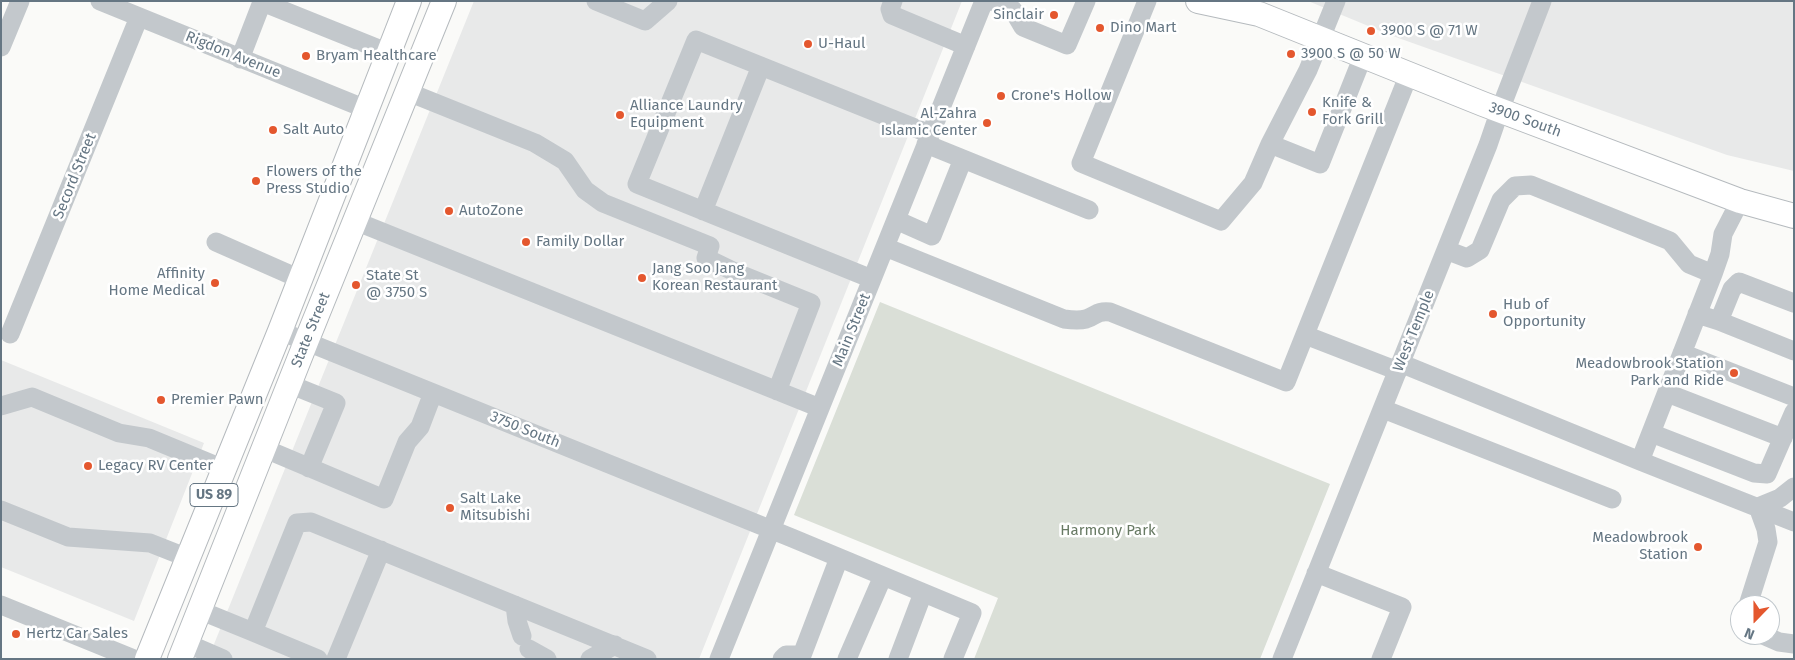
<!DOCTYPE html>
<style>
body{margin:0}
#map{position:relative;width:1795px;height:660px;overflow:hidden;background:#fafaf8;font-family:"Fira Sans",sans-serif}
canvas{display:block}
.frame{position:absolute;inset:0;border:2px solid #657683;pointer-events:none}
.north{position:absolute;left:1730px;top:595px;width:50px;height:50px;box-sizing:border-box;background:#fff;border:1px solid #c1c8cd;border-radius:50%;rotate:202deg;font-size:14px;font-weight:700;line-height:20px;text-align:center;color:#657683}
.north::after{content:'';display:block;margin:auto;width:18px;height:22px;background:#e4572e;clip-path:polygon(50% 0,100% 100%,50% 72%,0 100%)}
</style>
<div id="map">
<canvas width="1795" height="660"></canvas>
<div class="frame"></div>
<div class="north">N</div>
</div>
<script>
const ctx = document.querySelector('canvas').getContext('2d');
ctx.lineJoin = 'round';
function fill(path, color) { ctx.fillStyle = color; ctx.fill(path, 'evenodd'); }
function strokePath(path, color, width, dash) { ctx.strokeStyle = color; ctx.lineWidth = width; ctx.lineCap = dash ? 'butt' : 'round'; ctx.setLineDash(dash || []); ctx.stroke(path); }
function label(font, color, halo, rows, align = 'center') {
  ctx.font = font + ' "Fira Sans",sans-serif'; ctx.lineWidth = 5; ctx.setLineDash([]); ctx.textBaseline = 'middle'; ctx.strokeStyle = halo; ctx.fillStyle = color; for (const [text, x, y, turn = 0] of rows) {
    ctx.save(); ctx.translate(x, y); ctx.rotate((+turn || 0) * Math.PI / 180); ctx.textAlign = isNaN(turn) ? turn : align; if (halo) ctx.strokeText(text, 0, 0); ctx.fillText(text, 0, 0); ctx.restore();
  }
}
fill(new Path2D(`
 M 474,1 L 962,1 L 699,659 L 208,659 Z
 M 1308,1 L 1794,1 L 1794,171 L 1727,155 L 1390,35 Z
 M 1,360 L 204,443 L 134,621 L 1,567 Z`), '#e8e9e9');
fill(new Path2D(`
 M 880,302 L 1330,484 L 1260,659 L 974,659 L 998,598 L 794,515 Z`), '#dadfd7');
const major = new Path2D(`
 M 1198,1 L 1259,14 L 1483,104 L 1740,201 L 1794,216
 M 147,659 L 280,331 L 409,1
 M 180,659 L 306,342 L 444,1`);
strokePath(major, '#b5babe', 26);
strokePath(new Path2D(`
 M 100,1 L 366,109
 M 596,1 L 645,21 L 668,1
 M 893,1 L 890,9 L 892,15 L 966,46
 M 992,1 L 1013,10 L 1023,27 L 1067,45 L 1086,1
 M 1147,1 L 1081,163 L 1221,221 L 1253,183 L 1270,144 L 1320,164 L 1363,56
 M 1,47 L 20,1
 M 240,59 L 262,2 L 389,53
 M 408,92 L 535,143 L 565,161 L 585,190 L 603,203 L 710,246 L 706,258 L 737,273 L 811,303 L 777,391
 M 926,144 L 1089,210
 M 1270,144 L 1308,70 L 1336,1
 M 703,211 L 761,66
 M 896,220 L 932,236 L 963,159
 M 355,221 L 820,408
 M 216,242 L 300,279
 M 885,247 L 1064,319 C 1071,320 1079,321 1086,319 C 1098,315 1095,311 1110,312 L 1286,382 L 1409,74
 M 1446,250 L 1467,258 L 1480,250 L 1501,200 L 1515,186 L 1531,185 L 1670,241 L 1689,264 L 1713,274
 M 872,279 L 637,184 L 696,40 L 930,134
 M 1697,314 L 1719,321 L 1732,289 L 1739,282 L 1794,303
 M 1719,321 L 1794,351
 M 280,331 L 792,538 L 972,613 L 953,659
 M 10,334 L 139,17
 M 1305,335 L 1398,371
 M 1682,353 L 1794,397
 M 1400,363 L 1640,461 L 1794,522
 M 289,384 L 336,403 L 309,468
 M 1667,393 L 1783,438
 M 1,406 L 32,397 L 119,433 L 149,438 L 224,469
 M 1383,409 L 1612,499
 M 1651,433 L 1754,473 L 1767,474 L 1794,412
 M 263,448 L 384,499 L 407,442 L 420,427 L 433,393
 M 1640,461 L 1713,274 L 1720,254 L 1723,234 L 1740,201
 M 1758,507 L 1780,498 L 1794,487
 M 1,510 L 68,537 L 150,543 L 188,558
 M 1316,573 L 1402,607 L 1381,659
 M 1,605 L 134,659
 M 515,605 L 517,621 L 522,636
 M 1748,605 L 1768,542 L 1766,529 L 1758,507
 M 199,610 L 253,632
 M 1763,635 L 1779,642 L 1794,644
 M 186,643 L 223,659
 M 529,649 L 547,659
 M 318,659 L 253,632 L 297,523 L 311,522 L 647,659
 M 336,659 L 381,550
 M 590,659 L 615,645
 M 719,659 L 984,1
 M 782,659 L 786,655 L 802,655 L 839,558
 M 847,659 L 883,576
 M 898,659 L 923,593
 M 1282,659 L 1488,145 L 1500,110 L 1542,1`), '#c3c8cc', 19);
strokePath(major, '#fff', 24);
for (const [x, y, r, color] of [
 [1054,15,5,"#e4572e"],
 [1100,28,5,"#e4572e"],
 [1371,31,5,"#e4572e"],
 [808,44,5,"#e4572e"],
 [1291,54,5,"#e4572e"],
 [306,56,5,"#e4572e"],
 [1001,96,5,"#e4572e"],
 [1312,112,5,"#e4572e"],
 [620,115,5,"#e4572e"],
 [987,123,5,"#e4572e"],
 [273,130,5,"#e4572e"],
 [256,181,5,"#e4572e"],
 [449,211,5,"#e4572e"],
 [526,242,5,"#e4572e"],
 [642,278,5,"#e4572e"],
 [215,283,5,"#e4572e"],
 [356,285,5,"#e4572e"],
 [1493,314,5,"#e4572e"],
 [1734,373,5,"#e4572e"],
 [161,400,5,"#e4572e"],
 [88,466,5,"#e4572e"],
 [450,508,5,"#e4572e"],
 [1698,547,5,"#e4572e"],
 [16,634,5,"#e4572e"]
]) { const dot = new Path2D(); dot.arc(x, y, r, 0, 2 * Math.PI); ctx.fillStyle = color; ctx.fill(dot); strokePath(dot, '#fff', 2); }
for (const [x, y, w] of [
 [214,495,48]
]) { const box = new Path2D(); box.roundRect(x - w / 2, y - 11.5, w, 23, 4); ctx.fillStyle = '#fff'; ctx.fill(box); strokePath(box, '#657683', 1); }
label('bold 14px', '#657683', null, [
 ["US 89",214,495]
]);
label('15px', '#657683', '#fff', [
 ["Sinclair",1044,15,"right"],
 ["Dino Mart",1110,28],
 ["3900 S @ 71 W",1381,31],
 ["U-Haul",818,44],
 ["3900 S @ 50 W",1301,54],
 ["Bryam Healthcare",316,56],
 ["Crone's Hollow",1011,96],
 ["Knife &",1322,103],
 ["Fork Grill",1322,120],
 ["Alliance Laundry",630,106],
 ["Equipment",630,123],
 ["Al-Zahra",977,114,"right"],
 ["Islamic Center",977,131,"right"],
 ["Salt Auto",283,130],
 ["Flowers of the",266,172],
 ["Press Studio",266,189],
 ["AutoZone",459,211],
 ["Family Dollar",536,242],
 ["Jang Soo Jang",652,269],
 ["Korean Restaurant",652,286],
 ["Affinity",205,274,"right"],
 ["Home Medical",205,291,"right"],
 ["State St",366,276],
 ["@ 3750 S",366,293],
 ["Hub of",1503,305],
 ["Opportunity",1503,322],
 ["Meadowbrook Station",1724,364,"right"],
 ["Park and Ride",1724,381,"right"],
 ["Premier Pawn",171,400],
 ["Legacy RV Center",98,466],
 ["Salt Lake",460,499],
 ["Mitsubishi",460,516],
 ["Meadowbrook",1688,538,"right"],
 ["Station",1688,555,"right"],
 ["Hertz Car Sales",26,634]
], 'left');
label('15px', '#657683', '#fff', [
 ["Rigdon Avenue",233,55,22],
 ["3900 South",1525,120,20],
 ["Secord Street",75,176,-68],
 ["State Street",311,330,-68],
 ["Main Street",852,330,-68],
 ["West Temple",1414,331,-68],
 ["3750 South",525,430,22]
]);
label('15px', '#687a64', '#fff', [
 ["Harmony Park",1108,531]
]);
</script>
